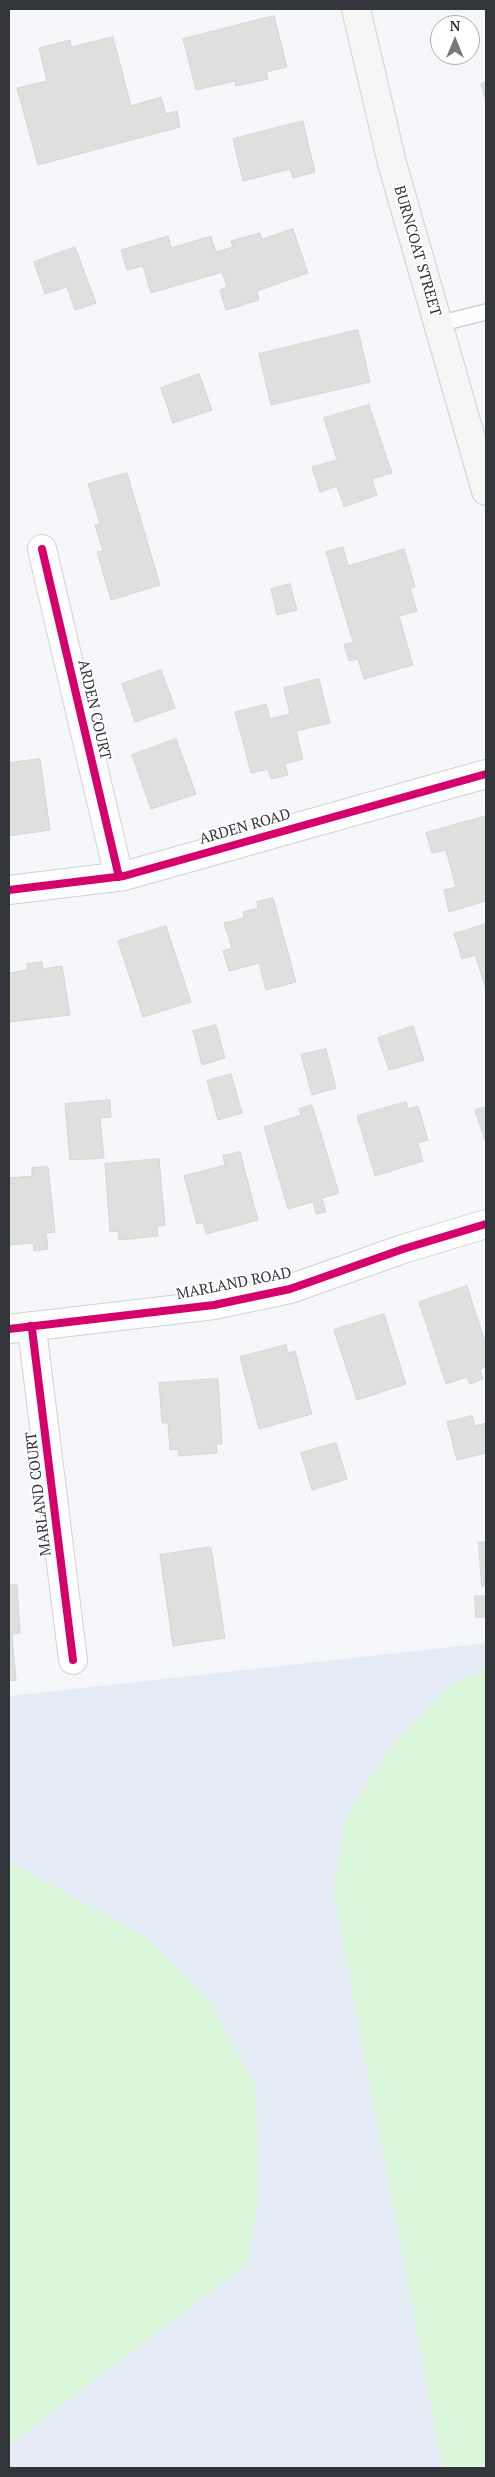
<!DOCTYPE html>
<style>
body{margin:0}
#map{position:relative;width:495px;height:2477px;overflow:hidden;background:#f5f7fa;font-family:"PT Serif",serif}
canvas{display:block}
.frame{position:absolute;inset:0;border:10px solid #323539;pointer-events:none}
.north{position:absolute;left:430px;top:15px;width:50px;height:50px;box-sizing:border-box;background:#fff;border:1px solid #adaeb0;border-radius:50%;rotate:0deg;font-size:14px;font-weight:700;line-height:20px;text-align:center;color:#323539}
.north::after{content:'';display:block;margin:auto;width:18px;height:22px;background:#76797d;clip-path:polygon(50% 0,100% 100%,50% 72%,0 100%)}
</style>
<div id="map">
<canvas width="495" height="2477"></canvas>
<div class="frame"></div>
<div class="north">N</div>
</div>
<script>
const ctx = document.querySelector('canvas').getContext('2d');
ctx.lineJoin = 'round';
function fill(path, color) { ctx.fillStyle = color; ctx.fill(path, 'evenodd'); }
function strokePath(path, color, width, dash) { ctx.strokeStyle = color; ctx.lineWidth = width; ctx.lineCap = dash ? 'butt' : 'round'; ctx.setLineDash(dash || []); ctx.stroke(path); }
function label(font, color, halo, rows, align = 'center') {
  ctx.font = font + ' "PT Serif",serif'; ctx.lineWidth = 4; ctx.setLineDash([]); ctx.textBaseline = 'middle'; ctx.strokeStyle = halo; ctx.fillStyle = color; for (const [text, x, y, turn = 0] of rows) {
    ctx.save(); ctx.translate(x, y); ctx.rotate((+turn || 0) * Math.PI / 180); ctx.textAlign = isNaN(turn) ? turn : align; if (halo) ctx.strokeText(text, 0, 0); ctx.fillText(text, 0, 0); ctx.restore();
  }
}
fill(new Path2D(`
 M 486,1643 L 486,2468 L 9,2468 L 9,1696 Z`), '#e5ebf4');
fill(new Path2D(`
 M 486,1668 L 486,2468 L 443,2468 L 333,1889 L 346,1818 L 387,1752 L 448,1686 Z
 M 9,1862 L 143,1935 L 208,1998 L 256,2086 L 259,2195 L 247,2265 L 9,2445 Z`), '#daf6db');
const building = new Path2D(`
 M 274,16 L 287,67 L 266,72 L 268,79 L 236,86 L 235,81 L 196,90 L 183,39 Z
 M 113,37 L 131,106 L 161,97 L 166,114 L 177,111 L 180,127 L 38,165 L 17,88 L 47,81 L 39,48 L 70,40 L 71,47 Z
 M 486,82 L 486,102 L 481,84 Z
 M 303,121 L 315,172 L 293,178 L 290,169 L 243,181 L 233,139 Z
 M 293,229 L 308,273 L 257,291 L 259,300 L 226,310 L 220,290 L 227,287 L 222,272 L 151,293 L 143,266 L 127,270 L 121,250 L 168,236 L 171,248 L 211,236 L 216,252 L 233,247 L 231,241 L 260,233 L 262,239 Z
 M 75,247 L 96,303 L 75,310 L 67,287 L 45,294 L 34,262 Z
 M 358,330 L 370,382 L 271,405 L 259,354 Z
 M 199,374 L 212,410 L 173,423 L 161,388 Z
 M 369,405 L 392,473 L 372,479 L 377,495 L 344,507 L 337,486 L 320,492 L 312,467 L 337,460 L 324,418 Z
 M 127,473 L 160,585 L 111,600 L 97,552 L 103,551 L 95,525 L 100,524 L 88,484 Z
 M 343,547 L 348,566 L 404,549 L 415,587 L 410,588 L 417,611 L 399,616 L 413,665 L 364,679 L 358,659 L 349,661 L 344,645 L 353,642 L 326,552 Z
 M 290,584 L 297,610 L 277,615 L 271,589 Z
 M 161,670 L 175,708 L 135,722 L 122,684 Z
 M 319,679 L 330,723 L 296,731 L 303,759 L 285,764 L 288,775 L 271,779 L 268,769 L 251,773 L 235,712 L 266,704 L 270,719 L 290,714 L 284,688 Z
 M 176,739 L 196,794 L 151,809 L 132,755 Z
 M 40,759 L 50,830 L 9,836 L 9,763 Z
 M 486,816 L 486,901 L 449,912 L 444,890 L 456,887 L 446,850 L 432,853 L 426,833 Z
 M 273,898 L 296,982 L 266,990 L 259,963 L 229,971 L 223,951 L 232,948 L 224,923 L 244,918 L 243,912 L 258,908 L 257,902 Z
 M 486,924 L 486,989 L 475,955 L 462,959 L 454,934 Z
 M 166,926 L 191,1002 L 143,1017 L 118,941 Z
 M 42,962 L 43,969 L 62,966 L 70,1015 L 9,1022 L 9,973 L 27,970 L 27,964 Z
 M 216,1025 L 225,1058 L 202,1065 L 193,1031 Z
 M 413,1026 L 424,1060 L 389,1070 L 378,1038 Z
 M 326,1049 L 336,1088 L 312,1095 L 301,1055 Z
 M 231,1074 L 242,1113 L 218,1120 L 207,1081 Z
 M 110,1100 L 111,1117 L 100,1118 L 104,1158 L 70,1160 L 65,1104 Z
 M 406,1102 L 408,1109 L 418,1106 L 428,1140 L 418,1143 L 423,1161 L 375,1176 L 357,1116 Z
 M 312,1105 L 339,1193 L 322,1198 L 326,1212 L 316,1214 L 313,1202 L 288,1209 L 264,1127 L 301,1115 L 299,1109 Z
 M 486,1107 L 486,1143 L 475,1110 Z
 M 240,1152 L 258,1220 L 206,1234 L 203,1223 L 197,1224 L 184,1176 L 225,1165 L 223,1156 Z
 M 159,1159 L 165,1225 L 157,1226 L 158,1236 L 119,1240 L 118,1231 L 110,1232 L 105,1164 Z
 M 48,1167 L 55,1232 L 46,1233 L 48,1249 L 34,1251 L 33,1243 L 9,1245 L 9,1178 L 32,1176 L 32,1168 Z
 M 467,1286 L 486,1345 L 486,1367 L 480,1369 L 483,1379 L 470,1384 L 467,1377 L 446,1384 L 419,1302 Z
 M 384,1314 L 406,1384 L 357,1400 L 334,1330 Z
 M 286,1345 L 288,1353 L 295,1351 L 312,1414 L 259,1429 L 240,1357 Z
 M 218,1379 L 222,1444 L 216,1444 L 217,1453 L 179,1456 L 178,1449 L 170,1450 L 168,1423 L 162,1423 L 159,1383 Z
 M 472,1416 L 475,1426 L 486,1423 L 486,1453 L 457,1460 L 447,1422 Z
 M 336,1443 L 347,1479 L 312,1490 L 301,1453 Z
 M 479,1542 L 486,1542 L 486,1586 L 482,1586 Z
 M 211,1547 L 225,1638 L 173,1646 L 160,1555 Z
 M 9,1585 L 17,1585 L 20,1633 L 12,1634 L 16,1680 L 9,1681 Z
 M 475,1596 L 486,1596 L 486,1617 L 476,1617 Z`);
fill(building, '#e0dfde');
strokePath(building, '#d6d5d5', 1);
const service = new Path2D(`
 M 438,324 L 486,312`);
const minor = new Path2D(`
 M 42,549 L 119,877
 M 9,890 L 124,876 L 486,774
 M 30,1326 L 32,1329 L 73,1660
 M 9,1329 L 214,1305 L 290,1289 L 403,1249 L 486,1224`);
const secondary = new Path2D(`
 M 356,9 L 392,163 L 486,491`);
strokePath(service, '#d0d2d5', 18);
strokePath(minor, '#d0d2d5', 30);
strokePath(secondary, '#d0d2d5', 30);
strokePath(service, '#fefefe', 15);
strokePath(minor, '#fefefe', 28);
strokePath(secondary, '#f8f5f5', 28);
strokePath(new Path2D(`
 M 42,549 L 119,877
 M 9,890 L 124,876 L 486,774
 M 30,1326 L 32,1329 L 73,1660
 M 9,1329 L 214,1305 L 290,1289 L 403,1249 L 486,1224`), '#d6006c', 8);
label('15px', '#323539', '#fff', [
 ["BURNCOAT STREET",417,251,74],
 ["ARDEN COURT",94,710,77],
 ["ARDEN ROAD",245,827,-16],
 ["MARLAND ROAD",234,1284,-11],
 ["MARLAND COURT",39,1494,-97]
]);
</script>
